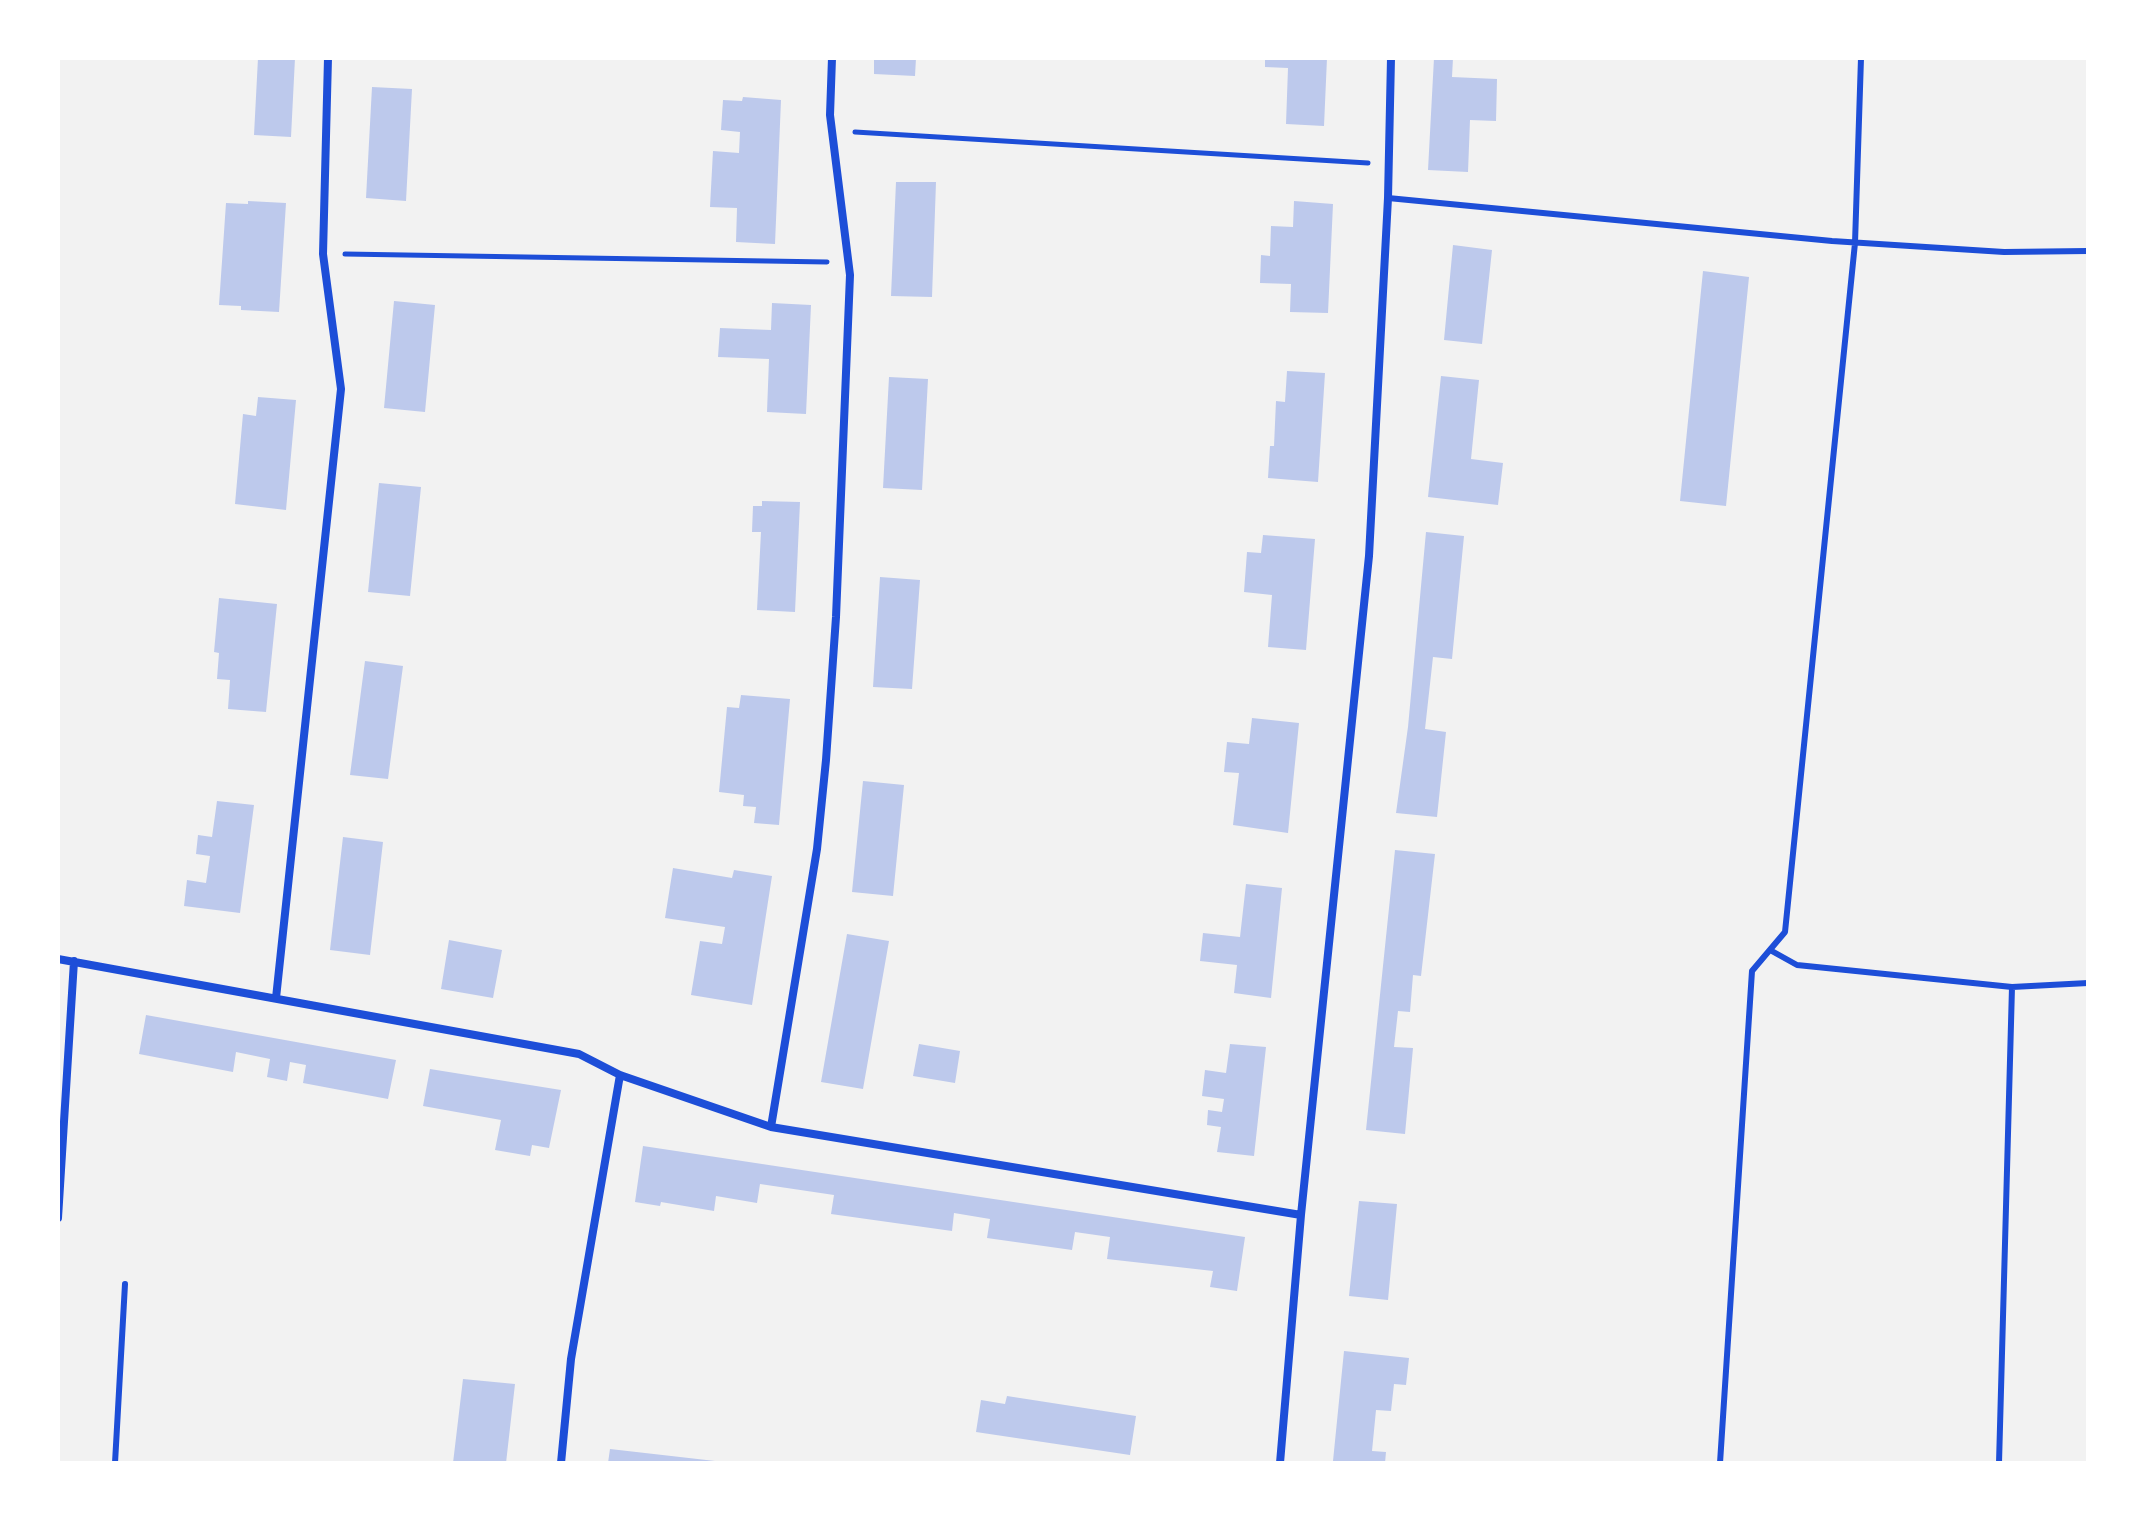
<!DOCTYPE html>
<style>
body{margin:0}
#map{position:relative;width:2146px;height:1521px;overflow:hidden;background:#f2f2f2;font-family:"Golos Text",sans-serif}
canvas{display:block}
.frame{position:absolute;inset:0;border:60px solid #fff;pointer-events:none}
</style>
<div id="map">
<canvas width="2146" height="1521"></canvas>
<div class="frame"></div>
</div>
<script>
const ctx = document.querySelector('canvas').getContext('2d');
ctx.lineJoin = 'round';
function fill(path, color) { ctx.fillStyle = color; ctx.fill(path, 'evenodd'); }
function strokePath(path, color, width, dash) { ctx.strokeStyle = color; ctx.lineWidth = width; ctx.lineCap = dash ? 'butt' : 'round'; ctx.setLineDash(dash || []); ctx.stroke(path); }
fill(new Path2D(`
 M 258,58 L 295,58 L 291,137 L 254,135 Z
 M 874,58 L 916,58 L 915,76 L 874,74 Z
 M 1265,58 L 1327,58 L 1324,126 L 1286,124 L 1288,68 L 1265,67 Z
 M 1434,58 L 1453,58 L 1452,77 L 1497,79 L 1496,121 L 1470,120 L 1468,172 L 1428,170 Z
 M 372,87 L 412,89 L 406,201 L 366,198 Z
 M 743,97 L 781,100 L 775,244 L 736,242 L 737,208 L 710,207 L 713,151 L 739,153 L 740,132 L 721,130 L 723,100 L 742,101 Z
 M 896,182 L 936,182 L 932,297 L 891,296 Z
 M 248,201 L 286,203 L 279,312 L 241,310 L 241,306 L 219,305 L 226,203 L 248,204 Z
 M 1294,201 L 1333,204 L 1328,313 L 1290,312 L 1291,284 L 1260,283 L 1261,255 L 1270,256 L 1271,226 L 1293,227 Z
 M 1453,245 L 1492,250 L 1482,344 L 1444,340 Z
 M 1703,271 L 1749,277 L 1726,506 L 1680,501 Z
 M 394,301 L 435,305 L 425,412 L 384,408 Z
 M 772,303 L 811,305 L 806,414 L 767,412 L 769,359 L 718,357 L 720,328 L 771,330 Z
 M 1287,371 L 1325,373 L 1318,482 L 1268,478 L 1270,446 L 1274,446 L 1276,401 L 1285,402 Z
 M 1441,376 L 1479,380 L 1471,459 L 1503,463 L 1498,505 L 1428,497 Z
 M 889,377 L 928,379 L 922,490 L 883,488 Z
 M 258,397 L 296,400 L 286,510 L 235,504 L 243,414 L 256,416 Z
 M 379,483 L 421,487 L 410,596 L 368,592 Z
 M 762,501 L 800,502 L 795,612 L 757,610 L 761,532 L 752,532 L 753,506 L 762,506 Z
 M 1426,532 L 1464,536 L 1452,659 L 1433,657 L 1425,729 L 1446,732 L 1437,817 L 1396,813 L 1408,727 Z
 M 1263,535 L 1315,539 L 1306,650 L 1268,647 L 1272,595 L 1244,592 L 1247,552 L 1261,553 Z
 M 880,577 L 920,580 L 912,689 L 873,687 Z
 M 219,598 L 277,604 L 266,712 L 228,709 L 230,680 L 217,679 L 219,653 L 214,652 Z
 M 365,661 L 403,666 L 388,779 L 350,775 Z
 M 741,695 L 790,699 L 779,825 L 754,823 L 756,807 L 743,806 L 744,795 L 719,792 L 727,707 L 739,708 Z
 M 1252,718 L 1299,723 L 1288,833 L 1233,825 L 1239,773 L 1224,772 L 1227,742 L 1249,744 Z
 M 863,781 L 904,785 L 893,896 L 852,892 Z
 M 217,801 L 254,805 L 240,913 L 184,906 L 187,880 L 206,883 L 210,856 L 196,854 L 198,835 L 212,837 Z
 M 343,837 L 383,842 L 370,955 L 330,950 Z
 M 1395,850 L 1435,854 L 1421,976 L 1413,975 L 1410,1012 L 1398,1011 L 1394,1047 L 1413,1048 L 1405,1134 L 1366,1130 Z
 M 673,868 L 732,878 L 734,870 L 772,876 L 752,1005 L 691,995 L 700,941 L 722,944 L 725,927 L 665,918 Z
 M 1246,884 L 1282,888 L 1271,998 L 1234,993 L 1237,965 L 1200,961 L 1203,933 L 1240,937 Z
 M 847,934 L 889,941 L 863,1089 L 821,1082 Z
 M 449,940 L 502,950 L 493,998 L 441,989 Z
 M 146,1015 L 396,1060 L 388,1099 L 303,1083 L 306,1065 L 290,1062 L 287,1081 L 267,1077 L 270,1059 L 236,1052 L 233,1072 L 139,1054 Z
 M 919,1044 L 960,1051 L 955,1083 L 913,1076 Z
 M 1230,1044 L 1266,1047 L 1254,1156 L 1217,1152 L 1221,1127 L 1207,1125 L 1208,1110 L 1222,1112 L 1224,1099 L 1202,1096 L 1205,1070 L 1226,1073 Z
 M 430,1069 L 561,1090 L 549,1148 L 532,1145 L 530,1156 L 495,1150 L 501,1120 L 423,1106 Z
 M 643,1146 L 1245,1237 L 1237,1291 L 1210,1287 L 1213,1271 L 1107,1259 L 1110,1237 L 1075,1232 L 1072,1250 L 987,1238 L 990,1219 L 954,1213 L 952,1231 L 831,1214 L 834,1195 L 760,1184 L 757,1203 L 716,1196 L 714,1211 L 661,1202 L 660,1206 L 635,1202 Z
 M 1359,1201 L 1397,1204 L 1388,1300 L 1349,1296 Z
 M 1344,1351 L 1409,1358 L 1406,1385 L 1394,1384 L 1391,1411 L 1376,1410 L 1372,1451 L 1386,1452 L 1385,1463 L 1333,1461 Z
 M 463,1379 L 515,1384 L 506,1463 L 453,1463 Z
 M 1007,1396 L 1136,1416 L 1130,1455 L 976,1432 L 981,1400 L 1005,1404 Z
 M 610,1449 L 715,1461 L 715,1463 L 608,1463 Z`), '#bdc9ec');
strokePath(new Path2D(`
 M 855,132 L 1368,163
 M 345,254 L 827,262`), '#1d4ed8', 5);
strokePath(new Path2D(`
 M 1388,198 L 1832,241 L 2004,252 L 2088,251
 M 1770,950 L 1797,965 L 2012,987 L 2088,983
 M 115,1463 L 125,1284
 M 1720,1463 L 1752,971 L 1785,932 L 1855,243 L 1861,58
 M 1999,1463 L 2012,987`), '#1d4ed8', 6);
strokePath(new Path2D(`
 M 58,959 L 579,1054 L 620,1075 L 771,1127 L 1301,1215
 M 276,998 L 341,389 L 323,254 L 328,58
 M 771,1127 L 817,849 L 826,760 L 836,617 L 850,275 L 830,115 L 832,58
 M 58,1218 L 74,961
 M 561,1463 L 571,1359 L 620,1075
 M 1280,1463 L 1301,1215 L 1369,556 L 1388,198 L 1391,58`), '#1d4ed8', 8);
</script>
